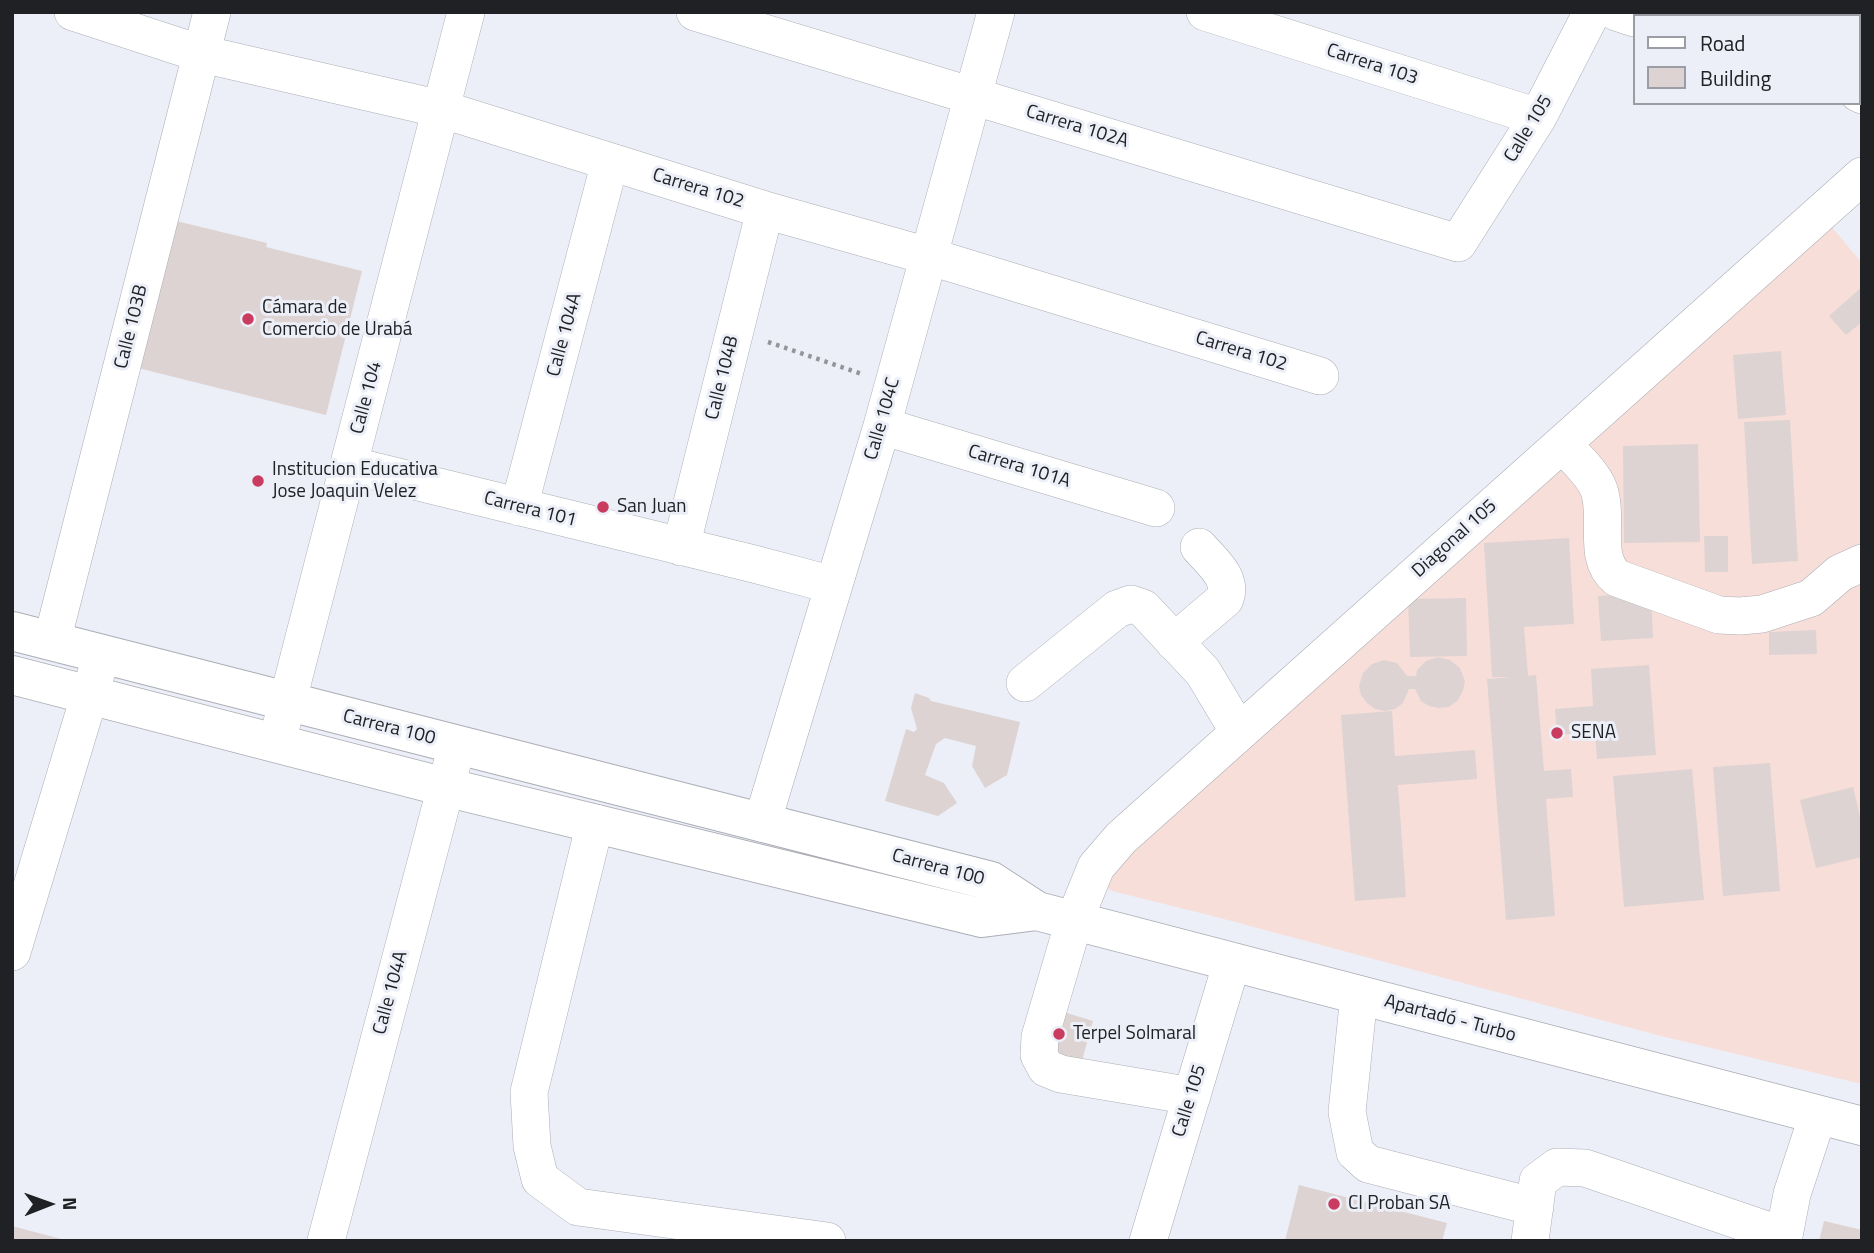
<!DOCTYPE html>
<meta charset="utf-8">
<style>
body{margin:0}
#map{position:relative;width:1874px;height:1253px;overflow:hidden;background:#eceff7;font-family:"Titillium Web",sans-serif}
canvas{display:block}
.frame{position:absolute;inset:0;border:14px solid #202124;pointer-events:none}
.legend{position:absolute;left:1633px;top:14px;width:228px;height:91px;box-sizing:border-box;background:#eceff7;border:2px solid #9a9da3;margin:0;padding:9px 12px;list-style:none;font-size:21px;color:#202124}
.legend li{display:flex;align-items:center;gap:14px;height:35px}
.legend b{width:35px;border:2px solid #9a9da3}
.north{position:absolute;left:14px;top:1169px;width:70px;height:70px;-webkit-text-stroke:5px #eceff7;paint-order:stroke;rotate:89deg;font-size:19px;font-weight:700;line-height:28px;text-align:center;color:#202124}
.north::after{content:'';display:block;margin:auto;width:24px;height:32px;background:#202124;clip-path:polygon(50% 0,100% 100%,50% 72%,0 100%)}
</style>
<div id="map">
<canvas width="1874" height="1253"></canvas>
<div class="frame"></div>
<ul class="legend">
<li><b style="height:9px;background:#fff"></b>Road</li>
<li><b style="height:19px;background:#ddd3d2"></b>Building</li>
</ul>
<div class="north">N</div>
</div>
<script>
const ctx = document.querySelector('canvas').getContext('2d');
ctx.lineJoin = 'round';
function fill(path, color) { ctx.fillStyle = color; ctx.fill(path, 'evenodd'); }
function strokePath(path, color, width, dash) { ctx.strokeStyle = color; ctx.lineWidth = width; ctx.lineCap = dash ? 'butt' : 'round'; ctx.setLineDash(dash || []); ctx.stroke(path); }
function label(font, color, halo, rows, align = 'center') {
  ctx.font = font + ' "Titillium Web",sans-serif'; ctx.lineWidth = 6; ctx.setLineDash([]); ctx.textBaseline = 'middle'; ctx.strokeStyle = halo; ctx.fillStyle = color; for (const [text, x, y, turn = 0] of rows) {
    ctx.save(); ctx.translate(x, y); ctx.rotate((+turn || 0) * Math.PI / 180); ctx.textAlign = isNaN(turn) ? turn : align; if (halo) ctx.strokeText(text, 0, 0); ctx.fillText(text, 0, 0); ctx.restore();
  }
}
fill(new Path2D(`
 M 1830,225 L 1862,263 L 1862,1084 L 1661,1036 L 1209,915 L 1112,891 L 1102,884 L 1108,858 Z`), '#f8ded8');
fill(new Path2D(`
 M 1786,12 L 1862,12 L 1862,31 L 1858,30 L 1858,16 L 1797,16 Z
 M 172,220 L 267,243 L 266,247 L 362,271 L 326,415 L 134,367 Z
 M 1862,287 L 1862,322 L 1846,335 L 1829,316 Z
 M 1781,351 L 1786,415 L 1738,419 L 1733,355 Z
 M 1790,420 L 1798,561 L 1752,564 L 1744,422 Z
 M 1698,444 L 1700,542 L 1624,543 L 1623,446 Z
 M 1704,536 L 1728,536 L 1728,572 L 1705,572 Z
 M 1569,538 L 1574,624 L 1524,627 L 1528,676 L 1536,675 L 1544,771 L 1571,769 L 1573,797 L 1546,799 L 1555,916 L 1506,920 L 1487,679 L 1512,677 L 1492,677 L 1484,543 Z
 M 1651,593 L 1653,638 L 1601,641 L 1598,596 Z
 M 1466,598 L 1467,656 L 1410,657 L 1408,599 Z
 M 1816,630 L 1817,654 L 1769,655 L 1769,632 Z
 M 1438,657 L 1450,660 L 1460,668 L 1465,681 L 1463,691 L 1458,700 L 1449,707 L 1439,708 L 1429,706 L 1421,701 L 1415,689 L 1409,689 L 1403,703 L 1395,709 L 1385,711 L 1375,709 L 1367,703 L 1361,695 L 1359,686 L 1363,673 L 1372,664 L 1384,660 L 1397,663 L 1407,676 L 1416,676 L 1417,670 L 1426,661 Z
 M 1649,665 L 1656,755 L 1597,759 L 1595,732 L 1557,735 L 1555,709 L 1593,706 L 1591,669 Z
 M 915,693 L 929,698 L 931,701 L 1020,722 L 1007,775 L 985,788 L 972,766 L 976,746 L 945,738 L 936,744 L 925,775 L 944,783 L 957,803 L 938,816 L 885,801 L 906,729 L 914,732 L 917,729 L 911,708 Z
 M 1392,711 L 1395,756 L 1475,750 L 1477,779 L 1398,785 L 1406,897 L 1355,901 L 1341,715 Z
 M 1770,763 L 1780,891 L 1723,896 L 1713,767 Z
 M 1692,769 L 1704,900 L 1624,907 L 1613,776 Z
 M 1853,787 L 1862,825 L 1862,857 L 1816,868 L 1800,800 Z
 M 1038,1004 L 1093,1021 L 1081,1064 L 1025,1047 Z
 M 1299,1185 L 1447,1223 L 1442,1241 L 1285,1241 Z
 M 1824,1221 L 1862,1230 L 1862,1241 L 1819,1241 Z
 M 12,1226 L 65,1240 L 65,1241 L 12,1241 Z`), '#ddd3d2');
const minor = new Path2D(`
 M 73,12 L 202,54 L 441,109 L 765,210 L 928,256 L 1320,376
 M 695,12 L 1458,243 L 1538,117 L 1592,12
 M 1205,12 L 1538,117
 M 1616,12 L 1634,18
 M 1858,93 L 1862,95
 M 882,426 L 1156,508
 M 1562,444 C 1574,457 1593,473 1599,490 C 1609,519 1592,558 1617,578 L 1719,615 L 1740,616 L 1762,614 L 1811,598 L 1840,573 L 1862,563
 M 349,465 L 754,564 L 833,585
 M 519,507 L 610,162
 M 681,547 L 765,210
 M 52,641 L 212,12
 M 1174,642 L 1225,599 C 1233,578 1212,562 1199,547
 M 1025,683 L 1117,609 L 1131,604 L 1143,608 L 1203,672 L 1239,732
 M 277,742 L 466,12
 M 595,823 L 529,1092 L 532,1146 L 540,1179 L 578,1207 L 827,1241
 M 762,823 L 882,426 L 996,12
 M 12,952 L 102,654
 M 1359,995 L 1347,1112 L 1355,1152 L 1368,1164 L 1535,1207
 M 1192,1096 L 1061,1074 L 1046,1068 L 1039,1055 L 1040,1037 L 1074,921 L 1096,867 L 1121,838 L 1862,176
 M 326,1241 L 457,745
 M 1148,1241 L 1232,962
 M 1530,1241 L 1538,1181 L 1557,1167 L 1585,1168 L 1784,1236
 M 1783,1241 L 1792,1194 L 1818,1115`);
const major = new Path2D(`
 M 12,631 L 991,881 L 1037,911 L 1862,1126
 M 12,675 L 445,787 L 982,918 L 1037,911`);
strokePath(minor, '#acaeb6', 38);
strokePath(major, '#acaeb6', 40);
strokePath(new Path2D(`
 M 768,342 L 862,374`), '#93959b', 4.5, [3.5, 5]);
strokePath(minor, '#fff', 37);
strokePath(major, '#fff', 38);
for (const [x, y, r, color] of [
 [248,319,7,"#ca3b60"],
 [258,481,7,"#ca3b60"],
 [603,507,7,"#ca3b60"],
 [1557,733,7,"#ca3b60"],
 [1059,1034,7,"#ca3b60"],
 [1334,1204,7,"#ca3b60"]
]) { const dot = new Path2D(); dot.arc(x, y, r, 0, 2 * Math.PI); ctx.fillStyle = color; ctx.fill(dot); strokePath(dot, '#eceff7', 2.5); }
label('19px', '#202124', '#eceff7', [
 ["Carrera 103",1372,65,18],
 ["Carrera 102A",1077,127,17],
 ["Calle 105",1529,129,-59],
 ["Carrera 102",698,189,17],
 ["Calle 103B",132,327,-76],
 ["Calle 104A",565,335,-75],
 ["Carrera 102",1241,352,17],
 ["Calle 104B",723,378,-76],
 ["Calle 104",367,398,-75],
 ["Calle 104C",883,419,-74],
 ["Carrera 101A",1019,467,17],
 ["Carrera 101",530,510,14],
 ["Diagonal 105",1455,539,-42],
 ["Carrera 100",389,728,14],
 ["Carrera 100",938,868,15],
 ["Calle 104A",391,993,-75],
 ["Apartadó - Turbo",1450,1019,15],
 ["Calle 105",1190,1101,-73]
]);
label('19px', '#202124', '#eceff7', [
 ["Cámara de",262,308],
 ["Comercio de Urabá",262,330],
 ["Institucion Educativa",272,470],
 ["Jose Joaquin Velez",272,492],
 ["San Juan",617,507],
 ["SENA",1571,733],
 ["Terpel Solmaral",1073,1034],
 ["CI Proban SA",1348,1204]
], 'left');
</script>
